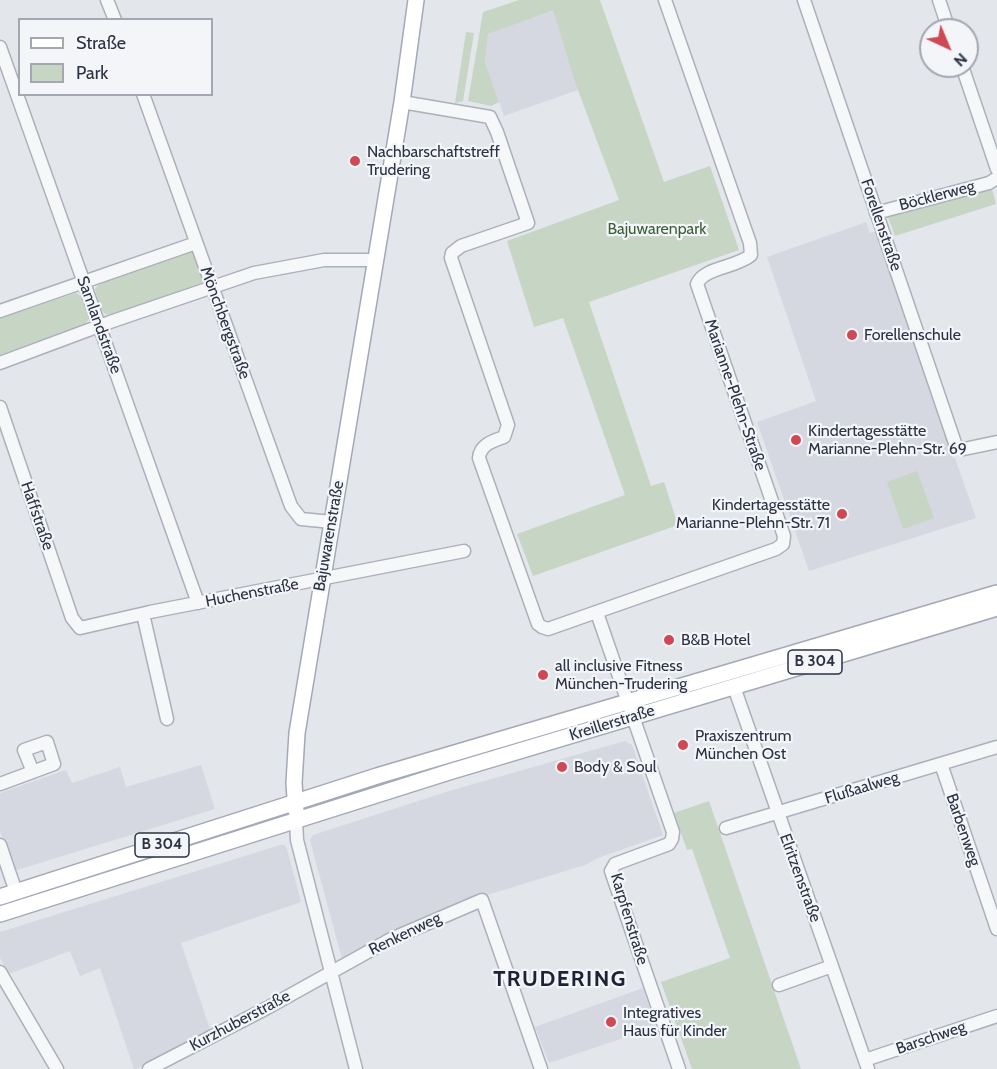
<!DOCTYPE html>
<meta charset="utf-8">
<style>
body{margin:0}
#map{position:relative;width:997px;height:1069px;overflow:hidden;background:#e3e6eb;font-family:Cabin,sans-serif}
canvas{display:block}
.legend{position:absolute;left:18px;top:18px;width:195px;height:78px;box-sizing:border-box;background:#f3f5f8;border:2px solid #a3a7b0;margin:0;padding:8px 10px;list-style:none;font-size:18px;color:#2a3243}
.legend li{display:flex;align-items:center;gap:12px;height:30px}
.legend b{width:30px;border:2px solid #a3a7b0}
.north{position:absolute;left:919px;top:18px;width:60px;height:60px;box-sizing:border-box;background:#f3f5f8;border:2px solid #a3a7b0;border-radius:50%;rotate:136deg;font-size:16px;font-weight:700;line-height:24px;text-align:center;color:#2a3243}
.north::after{content:'';display:block;margin:auto;width:21px;height:27px;background:#cf4955;clip-path:polygon(50% 0,100% 100%,50% 72%,0 100%)}
</style>
<div id="map">
<canvas width="997" height="1069"></canvas>
<ul class="legend">
<li><b style="height:8px;background:#fff"></b>Straße</li>
<li><b style="height:16px;background:#c7d5c4"></b>Park</li>
</ul>
<div class="north">N</div>
</div>
<script>
const ctx = document.querySelector('canvas').getContext('2d');
ctx.lineJoin = 'round';
function fill(path, color) { ctx.fillStyle = color; ctx.fill(path, 'evenodd'); }
function strokePath(path, color, width, dash) { ctx.strokeStyle = color; ctx.lineWidth = width; ctx.lineCap = dash ? 'butt' : 'round'; ctx.setLineDash(dash || []); ctx.stroke(path); }
function label(font, color, halo, rows, align = 'center') {
  ctx.font = font + ' Cabin,sans-serif'; ctx.lineWidth = 4.5; ctx.setLineDash([]); ctx.textBaseline = 'middle'; ctx.strokeStyle = halo; ctx.fillStyle = color; for (const [text, x, y, turn = 0] of rows) {
    ctx.save(); ctx.translate(x, y); ctx.rotate((+turn || 0) * Math.PI / 180); ctx.textAlign = isNaN(turn) ? turn : align; if (halo) ctx.strokeText(text, 0, 0); ctx.fillText(text, 0, 0); ctx.restore();
  }
}
fill(new Path2D(`
 M 553,9 L 578,90 L 504,116 L 485,62 L 488,34 Z
 M 866,222 L 870,233 L 876,231 L 953,458 L 955,458 L 976,518 L 809,571 L 757,422 L 816,401 L 767,257 Z
 M 625,741 L 632,745 L 663,835 L 598,858 L 585,865 L 487,895 L 421,918 L 342,959 L 310,840 L 313,835 L 449,791 Z
 M 201,765 L 215,809 L 14,871 L 0,831 L 0,793 L 66,770 L 72,783 L 120,767 L 126,787 Z
 M 280,845 L 285,845 L 287,849 L 301,902 L 181,943 L 211,1032 L 136,1069 L 134,1069 L 100,968 L 80,976 L 70,951 L 9,974 L 0,958 L 0,932 Z
 M 643,988 L 656,1027 L 549,1063 L 535,1027 Z`), '#d5d8e0');
fill(new Path2D(`
 M 519,0 L 600,0 L 664,182 L 710,166 L 739,250 L 589,302 L 651,486 L 664,482 L 678,525 L 533,576 L 517,534 L 625,495 L 563,318 L 534,327 L 507,241 L 619,200 L 575,82 L 553,10 L 488,34 L 485,62 L 499,102 L 491,106 L 468,101 L 483,12 Z
 M 466,32 L 474,33 L 463,101 L 455,103 Z
 M 992,189 L 996,204 L 895,236 L 888,217 Z
 M 192,249 L 204,282 L 112,315 L 105,314 L 100,308 L 95,289 L 102,280 Z
 M 76,293 L 81,296 L 89,319 L 85,324 L 0,355 L 0,318 Z
 M 917,471 L 934,518 L 903,529 L 887,482 Z
 M 709,801 L 801,1069 L 692,1069 L 661,982 L 730,958 L 692,849 L 687,850 L 674,813 Z`), '#c7d5c4');
const minor = new Path2D(`
 M 107,0 L 115,20
 M 804,0 L 956,446 L 964,449 L 997,442
 M 939,0 L 949,30
 M 0,47 L 198,603
 M 962,66 L 997,169
 M 143,94 L 291,506 L 301,519 L 332,522
 M 402,102 L 490,117 L 497,132 L 528,223 L 461,246 L 452,253 L 451,258 L 508,425 L 504,437 C 492,441 480,445 479,458 L 538,624 L 542,627 L 548,629 L 776,549 L 783,544 L 784,536 L 697,284 C 704,267 736,268 751,255 L 750,243 L 665,0
 M 876,213 L 989,183 L 997,178
 M 0,311 L 196,243
 M 0,363 L 110,322 L 254,273 L 324,260 L 376,260
 M 0,407 L 72,618 L 80,628 L 150,612 L 464,551
 M 597,613 L 673,832 L 672,839 L 669,844 L 615,864 L 611,871 L 679,1069
 M 143,614 L 167,719
 M 734,687 L 868,1069
 M 941,764 L 997,929
 M 0,784 L 54,764 L 47,742 L 24,750 L 33,772
 M 296,820 L 297,840 L 356,1069
 M 726,828 L 997,747
 M 0,845 L 16,892
 M 0,972 L 57,1069
 M 779,985 L 832,966
 M 865,1060 L 997,1016
 M 149,1069 L 267,1008 L 391,939 L 482,900 L 541,1069`);
const major = new Path2D(`
 M 296,811 L 294,783 L 297,733 L 402,102 L 416,0
 M 0,897 L 377,776 L 997,593
 M 0,914 L 449,772 L 997,608`);
strokePath(minor, '#acb0b9', 15);
strokePath(major, '#a2a9b7', 18);
strokePath(minor, '#f6f7f9', 12);
strokePath(major, '#fff', 15);
for (const [x, y, r, color] of [
 [355,161,6,"#cf4955"],
 [852,335,6,"#cf4955"],
 [796,440,6,"#cf4955"],
 [842,514,6,"#cf4955"],
 [669,640,6,"#cf4955"],
 [543,675,6,"#cf4955"],
 [683,745,6,"#cf4955"],
 [562,767,6,"#cf4955"],
 [611,1022,6,"#cf4955"]
]) { const dot = new Path2D(); dot.arc(x, y, r, 0, 2 * Math.PI); ctx.fillStyle = color; ctx.fill(dot); strokePath(dot, '#f3f5f8', 2); }
for (const [x, y, w] of [
 [815,662,54],
 [162,845,54]
]) { const box = new Path2D(); box.roundRect(x - w / 2, y - 12, w, 24, 4.5); ctx.fillStyle = '#f3f5f8'; ctx.fill(box); strokePath(box, '#2a3243', 1.5); }
label('bold 15px', '#2a3243', null, [
 ["B 304",815,662],
 ["B 304",162,845]
]);
label('16px', '#2a3243', '#f3f5f8', [
 ["Nachbarschaftstreff",367,152],
 ["Trudering",367,170],
 ["Forellenschule",864,335],
 ["Kindertagesstätte",808,431],
 ["Marianne-Plehn-Str. 69",808,449],
 ["Kindertagesstätte",830,505,"right"],
 ["Marianne-Plehn-Str. 71",830,523,"right"],
 ["B&B Hotel",681,640],
 ["all inclusive Fitness",555,666],
 ["München-Trudering",555,684],
 ["Praxiszentrum",695,736],
 ["München Ost",695,754],
 ["Body & Soul",574,767],
 ["Integratives",623,1013],
 ["Haus für Kinder",623,1031]
], 'left');
label('16px', '#2a3243', '#f3f5f8', [
 ["Böcklerweg",937,196,-15],
 ["Forellenstraße",881,225,71],
 ["Mönchbergstraße",225,323,70],
 ["Samlandstraße",99,325,70],
 ["Marianne-Plehn-Straße",735,395,71],
 ["Haffstraße",37,516,71],
 ["Bajuwarenstraße",329,536,-80],
 ["Huchenstraße",252,593,-11],
 ["Kreillerstraße",612,723,-17],
 ["Flußaalweg",862,788,-17],
 ["Barbenweg",963,830,71],
 ["Elritzenstraße",800,878,70],
 ["Karpfenstraße",629,919,73],
 ["Renkenweg",405,934,-26],
 ["Kurzhuberstraße",240,1021,-28],
 ["Barschweg",931,1038,-19]
]);
label('16px', '#3d5f38', '#f3f5f8', [
 ["Bajuwarenpark",657,229]
]);
ctx.letterSpacing = '1.5px';
label('bold 22px', '#1d2334', '#f3f5f8', [
 ["TRUDERING",560,980]
]);
ctx.letterSpacing = '0px';
</script>
